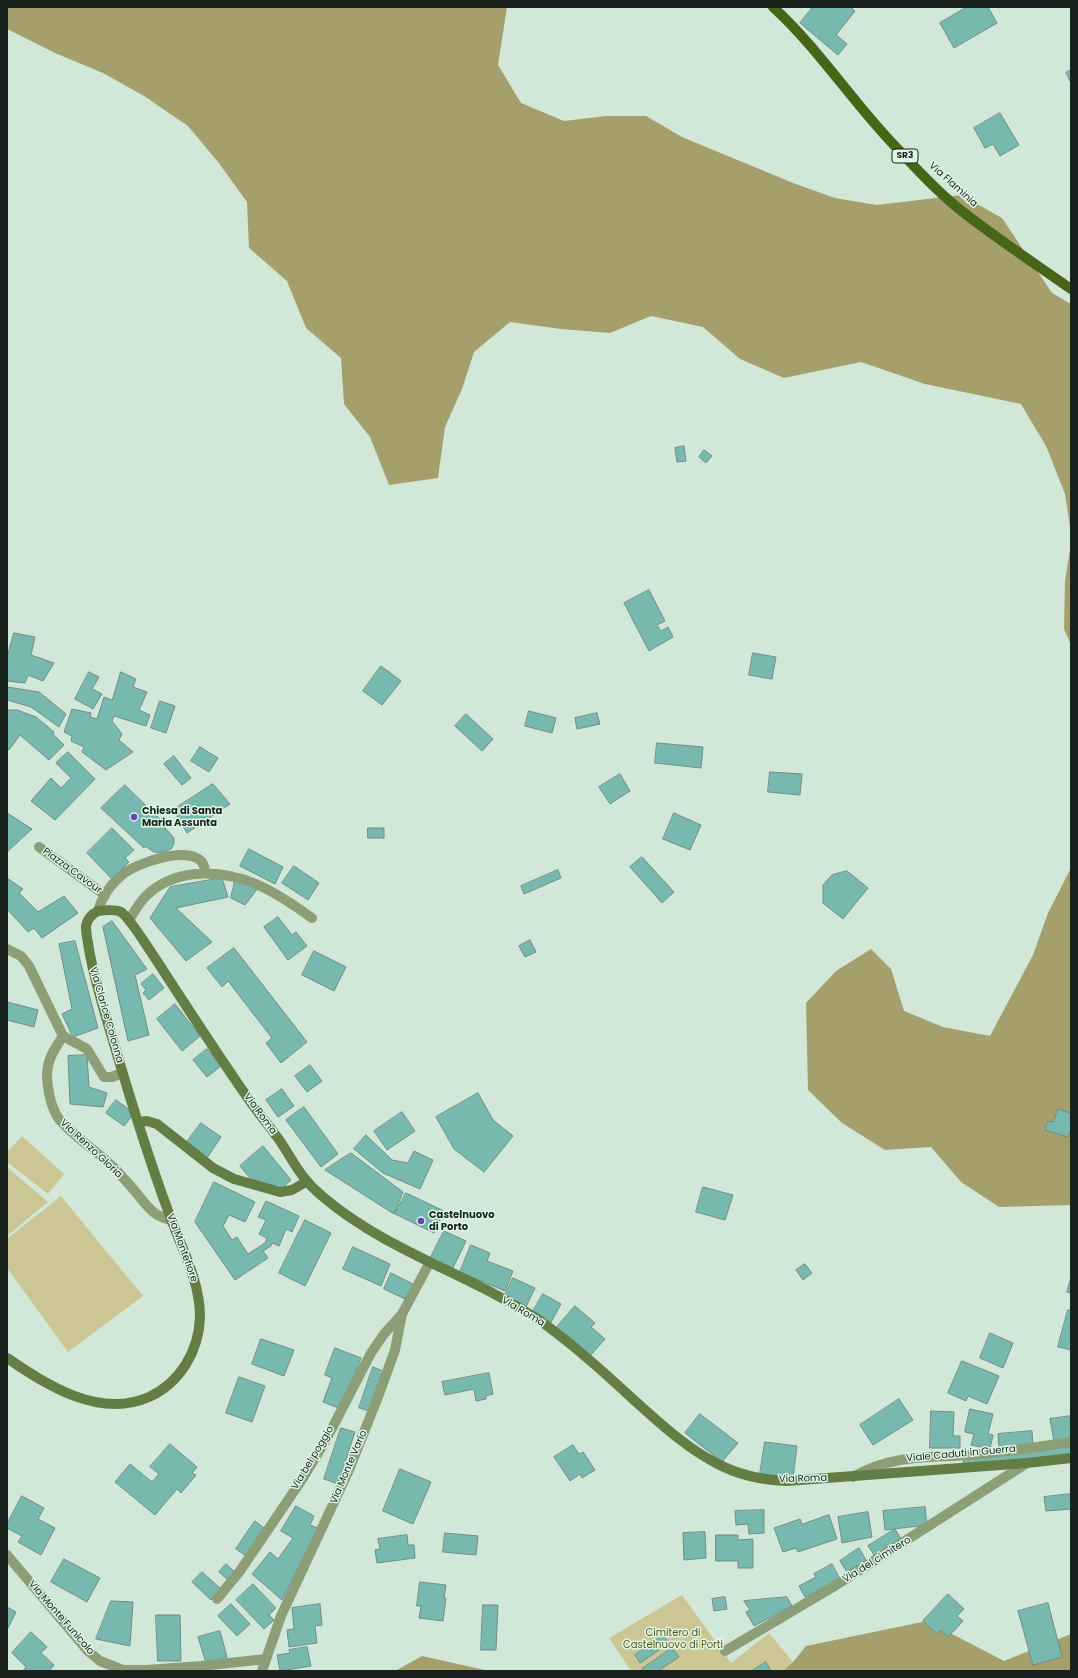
<!DOCTYPE html>
<style>
body{margin:0}
#map{position:relative;width:1078px;height:1678px;overflow:hidden;background:#d1e8d9;font-family:Poppins,sans-serif}
canvas{display:block}
.frame{position:absolute;inset:0;border:8px solid #18211b;pointer-events:none}
</style>
<div id="map">
<canvas width="1078" height="1678"></canvas>
<div class="frame"></div>
</div>
<script>
const ctx = document.querySelector('canvas').getContext('2d');
ctx.lineJoin = 'round';
function fill(path, color) { ctx.fillStyle = color; ctx.fill(path, 'evenodd'); }
function strokePath(path, color, width, dash) { ctx.strokeStyle = color; ctx.lineWidth = width; ctx.lineCap = dash ? 'butt' : 'round'; ctx.setLineDash(dash || []); ctx.stroke(path); }
function label(font, color, halo, rows, align = 'center') {
  ctx.font = font + ' Poppins,sans-serif'; ctx.lineWidth = 3; ctx.setLineDash([]); ctx.textBaseline = 'middle'; ctx.strokeStyle = halo; ctx.fillStyle = color; for (const [text, x, y, turn = 0] of rows) {
    ctx.save(); ctx.translate(x, y); ctx.rotate((+turn || 0) * Math.PI / 180); ctx.textAlign = isNaN(turn) ? turn : align; if (halo) ctx.strokeText(text, 0, 0); ctx.fillText(text, 0, 0); ctx.restore();
  }
}
fill(new Path2D(`
 M 22,1136 L 64,1174 L 48,1194 L 7,1162 L 7,1152 Z
 M 7,1167 L 48,1202 L 7,1236 Z
 M 61,1196 L 143,1296 L 68,1352 L 7,1268 L 7,1239 Z
 M 682,1595 L 731,1663 L 769,1633 L 793,1662 L 783,1671 L 631,1671 L 609,1638 Z`), '#ccc695');
fill(new Path2D(`
 M 7,7 L 507,7 L 498,65 L 521,103 L 564,121 L 606,116 L 646,116 L 682,137 L 793,183 L 835,198 L 877,205 L 961,195 L 1002,218 L 1052,293 L 1071,304 L 1071,533 L 1065,494 L 1046,446 L 1021,404 L 925,384 L 861,362 L 784,378 L 740,359 L 703,327 L 651,316 L 610,333 L 561,329 L 510,322 L 474,352 L 462,389 L 445,427 L 438,478 L 389,485 L 370,437 L 344,404 L 341,358 L 306,328 L 287,281 L 249,248 L 247,202 L 218,162 L 188,126 L 144,96 L 103,73 L 55,53 L 7,29 Z
 M 1071,543 L 1071,645 L 1064,629 L 1065,581 Z
 M 1071,868 L 1071,1205 L 999,1207 L 961,1182 L 931,1147 L 885,1150 L 842,1123 L 808,1090 L 806,1003 L 836,971 L 871,949 L 891,969 L 904,1011 L 943,1027 L 990,1036 L 1033,955 L 1048,913 Z
 M 927,1621 L 1004,1661 L 1071,1634 L 1071,1671 L 783,1671 L 793,1662 L 806,1646 Z
 M 422,1656 L 489,1671 L 395,1671 Z`), '#a59f6c');
const building = new Path2D(`
 M 813,7 L 851,7 L 855,11 L 836,35 L 847,44 L 838,55 L 800,23 Z
 M 967,7 L 988,7 L 997,23 L 954,48 L 940,23 Z
 M 1071,70 L 1071,83 L 1066,73 Z
 M 1000,113 L 1019,145 L 1000,156 L 993,144 L 985,148 L 974,128 Z
 M 684,446 L 686,461 L 677,462 L 675,448 Z
 M 704,450 L 712,456 L 706,463 L 699,457 Z
 M 649,590 L 665,621 L 657,625 L 661,631 L 668,627 L 673,637 L 649,651 L 624,603 Z
 M 14,633 L 35,637 L 31,655 L 54,663 L 43,681 L 28,675 L 25,683 L 7,681 L 7,658 Z
 M 753,653 L 776,657 L 772,679 L 749,675 Z
 M 381,666 L 401,681 L 382,705 L 363,691 Z
 M 89,672 L 99,677 L 92,689 L 102,694 L 93,709 L 75,699 Z
 M 121,672 L 136,679 L 133,687 L 147,692 L 139,710 L 150,715 L 146,726 L 114,716 L 112,721 L 122,734 L 119,740 L 133,752 L 106,770 L 82,752 L 84,747 L 71,741 L 72,736 L 64,732 L 72,709 L 91,713 L 90,717 L 97,719 L 104,697 L 112,700 Z
 M 7,687 L 39,692 L 66,714 L 59,727 L 31,707 L 7,700 Z
 M 160,701 L 175,706 L 166,733 L 151,728 Z
 M 7,710 L 17,710 L 36,717 L 54,732 L 53,734 L 64,745 L 49,760 L 20,735 L 9,750 L 7,749 Z
 M 529,711 L 556,718 L 552,733 L 525,726 Z
 M 597,713 L 600,724 L 577,729 L 575,718 Z
 M 466,714 L 493,739 L 482,751 L 455,726 Z
 M 657,743 L 703,747 L 701,768 L 655,763 Z
 M 200,747 L 218,758 L 209,772 L 191,761 Z
 M 68,752 L 95,779 L 55,820 L 31,801 L 51,778 L 61,788 L 71,778 L 56,763 Z
 M 174,756 L 191,778 L 182,785 L 164,764 Z
 M 770,772 L 802,774 L 800,795 L 768,792 Z
 M 620,774 L 630,791 L 610,804 L 599,787 Z
 M 213,784 L 230,804 L 187,833 L 173,810 Z
 M 125,785 L 167,826 L 165,828 L 174,838 L 174,844 L 171,849 L 161,853 L 154,852 L 145,846 L 144,848 L 101,808 Z
 M 7,813 L 32,829 L 7,852 Z
 M 674,813 L 701,825 L 690,850 L 663,839 Z
 M 112,828 L 134,850 L 125,858 L 129,862 L 112,879 L 87,853 Z
 M 368,828 L 384,828 L 384,838 L 368,838 Z
 M 249,849 L 283,867 L 275,884 L 240,866 Z
 M 642,857 L 674,892 L 662,903 L 630,867 Z
 M 294,866 L 319,883 L 308,900 L 282,883 Z
 M 558,870 L 561,878 L 524,894 L 521,886 Z
 M 847,871 L 868,888 L 843,919 L 823,903 L 823,885 L 832,875 Z
 M 7,878 L 23,889 L 19,893 L 38,912 L 64,896 L 78,913 L 42,938 L 34,928 L 28,932 L 7,909 Z
 M 222,878 L 228,897 L 176,908 L 212,942 L 186,961 L 150,918 L 170,887 Z
 M 235,881 L 258,888 L 245,905 L 231,898 Z
 M 278,917 L 292,935 L 296,932 L 307,946 L 288,960 L 264,927 Z
 M 112,921 L 147,969 L 135,975 L 149,1035 L 128,1041 L 103,927 Z
 M 530,940 L 536,952 L 525,957 L 519,946 Z
 M 75,941 L 98,1028 L 73,1037 L 62,1014 L 72,1009 L 59,944 Z
 M 234,948 L 307,1042 L 281,1063 L 266,1043 L 272,1038 L 228,981 L 222,987 L 207,968 Z
 M 314,951 L 346,967 L 334,991 L 302,975 Z
 M 153,974 L 164,988 L 149,1000 L 143,993 L 146,990 L 141,984 Z
 M 7,1002 L 38,1010 L 34,1027 L 7,1020 Z
 M 175,1004 L 200,1036 L 182,1051 L 157,1019 Z
 M 207,1049 L 221,1066 L 207,1077 L 193,1060 Z
 M 87,1055 L 89,1087 L 107,1093 L 103,1107 L 70,1104 L 68,1056 Z
 M 310,1065 L 322,1081 L 307,1092 L 295,1076 Z
 M 282,1089 L 294,1106 L 278,1117 L 266,1100 Z
 M 478,1093 L 493,1120 L 513,1136 L 484,1172 L 454,1149 L 436,1117 Z
 M 116,1100 L 134,1113 L 124,1126 L 106,1113 Z
 M 304,1107 L 338,1154 L 321,1167 L 286,1120 Z
 M 1058,1109 L 1071,1113 L 1071,1132 L 1070,1131 L 1068,1137 L 1045,1130 L 1048,1121 L 1053,1122 Z
 M 402,1112 L 415,1131 L 387,1150 L 374,1131 Z
 M 201,1123 L 221,1137 L 207,1158 L 186,1143 Z
 M 366,1135 L 392,1160 L 408,1163 L 414,1151 L 433,1160 L 420,1189 L 383,1173 L 354,1149 Z
 M 263,1146 L 291,1180 L 280,1190 L 255,1184 L 240,1166 Z
 M 351,1153 L 403,1192 L 394,1214 L 325,1170 Z
 M 214,1182 L 255,1202 L 245,1222 L 229,1215 L 223,1226 L 232,1240 L 237,1237 L 248,1254 L 265,1243 L 267,1238 L 259,1234 L 266,1220 L 258,1217 L 266,1201 L 299,1216 L 292,1232 L 286,1229 L 279,1246 L 272,1243 L 271,1246 L 263,1251 L 268,1258 L 235,1280 L 195,1222 Z
 M 703,1187 L 733,1195 L 725,1220 L 696,1212 Z
 M 406,1193 L 444,1211 L 434,1233 L 395,1214 Z
 M 305,1220 L 331,1233 L 305,1286 L 279,1273 Z
 M 444,1231 L 466,1241 L 452,1270 L 430,1259 Z
 M 471,1245 L 490,1253 L 487,1261 L 513,1271 L 505,1291 L 460,1272 Z
 M 353,1247 L 390,1264 L 381,1286 L 343,1269 Z
 M 805,1264 L 812,1273 L 803,1280 L 796,1270 Z
 M 391,1273 L 413,1284 L 405,1299 L 384,1289 Z
 M 513,1278 L 535,1288 L 526,1307 L 504,1297 Z
 M 1071,1278 L 1071,1293 L 1067,1292 Z
 M 543,1294 L 561,1304 L 550,1324 L 532,1313 Z
 M 575,1306 L 595,1323 L 591,1327 L 605,1339 L 589,1357 L 556,1328 Z
 M 1068,1310 L 1071,1310 L 1071,1350 L 1058,1347 Z
 M 990,1333 L 1013,1343 L 1003,1368 L 980,1358 Z
 M 261,1339 L 294,1350 L 284,1376 L 252,1364 Z
 M 335,1348 L 361,1358 L 341,1409 L 323,1402 L 332,1378 L 325,1375 Z
 M 962,1361 L 999,1376 L 987,1404 L 968,1396 L 966,1401 L 948,1393 Z
 M 373,1367 L 383,1371 L 369,1411 L 359,1408 Z
 M 489,1373 L 493,1394 L 486,1396 L 486,1399 L 476,1401 L 474,1389 L 445,1395 L 442,1382 Z
 M 239,1377 L 265,1386 L 252,1422 L 226,1413 Z
 M 899,1399 L 913,1420 L 873,1445 L 860,1425 Z
 M 970,1409 L 993,1414 L 988,1434 L 993,1435 L 990,1449 L 971,1445 L 974,1434 L 965,1432 Z
 M 931,1411 L 954,1412 L 953,1436 L 960,1436 L 960,1448 L 930,1448 Z
 M 700,1414 L 738,1443 L 722,1462 L 685,1433 Z
 M 1071,1416 L 1071,1438 L 1054,1441 L 1050,1419 Z
 M 341,1428 L 355,1432 L 338,1484 L 324,1479 Z
 M 1032,1431 L 1033,1445 L 999,1447 L 998,1434 Z
 M 765,1442 L 797,1446 L 793,1478 L 760,1474 Z
 M 170,1444 L 197,1467 L 192,1473 L 196,1475 L 181,1493 L 177,1489 L 155,1515 L 115,1482 L 130,1464 L 152,1482 L 159,1474 L 150,1467 Z
 M 1071,1444 L 1071,1454 L 964,1467 L 963,1457 Z
 M 573,1445 L 579,1454 L 583,1452 L 595,1470 L 582,1478 L 580,1474 L 570,1481 L 554,1457 Z
 M 400,1469 L 431,1482 L 413,1524 L 383,1511 Z
 M 1071,1494 L 1071,1509 L 1046,1511 L 1044,1497 Z
 M 22,1496 L 44,1508 L 38,1519 L 55,1528 L 41,1555 L 18,1542 L 22,1536 L 7,1528 L 7,1524 Z
 M 296,1506 L 314,1516 L 310,1525 L 318,1528 L 282,1600 L 252,1574 L 270,1552 L 278,1559 L 293,1538 L 281,1531 Z
 M 925,1507 L 927,1525 L 885,1530 L 883,1511 Z
 M 764,1510 L 764,1533 L 749,1534 L 748,1524 L 736,1525 L 735,1511 Z
 M 868,1512 L 872,1537 L 842,1543 L 838,1517 Z
 M 829,1515 L 837,1539 L 798,1552 L 796,1548 L 783,1552 L 774,1528 L 800,1519 L 802,1524 Z
 M 255,1521 L 264,1528 L 246,1556 L 236,1549 Z
 M 895,1529 L 901,1539 L 875,1556 L 868,1546 Z
 M 705,1532 L 706,1558 L 684,1560 L 683,1533 Z
 M 445,1533 L 478,1536 L 476,1555 L 443,1552 Z
 M 407,1535 L 408,1545 L 414,1545 L 415,1558 L 377,1563 L 375,1550 L 380,1549 L 378,1539 Z
 M 716,1535 L 738,1535 L 738,1540 L 753,1539 L 753,1568 L 738,1568 L 738,1561 L 716,1561 Z
 M 859,1548 L 866,1560 L 847,1572 L 840,1561 Z
 M 64,1559 L 100,1578 L 87,1602 L 51,1582 Z
 M 226,1564 L 235,1572 L 228,1580 L 219,1572 Z
 M 832,1564 L 840,1579 L 805,1597 L 799,1586 L 816,1577 L 814,1574 Z
 M 202,1572 L 221,1589 L 211,1600 L 192,1582 Z
 M 420,1582 L 446,1585 L 444,1598 L 446,1598 L 443,1621 L 419,1618 L 421,1606 L 417,1606 Z
 M 253,1584 L 276,1608 L 269,1615 L 274,1620 L 264,1629 L 236,1600 Z
 M 948,1594 L 964,1609 L 957,1616 L 963,1621 L 948,1637 L 941,1630 L 937,1634 L 923,1621 Z
 M 725,1597 L 727,1609 L 714,1611 L 712,1599 Z
 M 787,1597 L 792,1606 L 754,1626 L 746,1612 L 750,1610 L 744,1601 Z
 M 111,1601 L 133,1602 L 130,1646 L 96,1639 Z
 M 1048,1603 L 1062,1657 L 1033,1665 L 1018,1611 Z
 M 231,1604 L 250,1624 L 237,1636 L 218,1616 Z
 M 320,1604 L 322,1625 L 315,1626 L 317,1643 L 289,1647 L 287,1630 L 294,1629 L 292,1608 Z
 M 483,1605 L 498,1605 L 496,1650 L 481,1650 Z
 M 7,1607 L 16,1612 L 7,1630 Z
 M 156,1615 L 180,1615 L 181,1661 L 158,1661 Z
 M 220,1631 L 227,1657 L 206,1663 L 198,1637 Z
 M 31,1632 L 47,1647 L 41,1653 L 54,1665 L 49,1671 L 23,1671 L 26,1667 L 12,1653 Z
 M 663,1635 L 669,1643 L 640,1663 L 635,1655 Z
 M 307,1647 L 311,1666 L 280,1671 L 277,1655 L 290,1653 L 289,1650 Z
 M 672,1648 L 679,1657 L 658,1671 L 644,1671 L 642,1669 Z
 M 766,1662 L 771,1671 L 752,1671 Z`);
fill(building, '#77b9af');
strokePath(building, '#708c88', 1);
strokePath(new Path2D(`
 M 39,847 L 105,895`), '#8c9e78', 10);
strokePath(new Path2D(`
 M 98,911 C 102,897 111,884 122,875 C 136,863 188,845 202,862 C 204,865 205,869 205,873
 M 129,920 C 134,912 139,903 146,896 C 160,882 177,876 195,874 C 242,870 276,892 312,918
 M 7,949 L 21,956 L 29,966 L 63,1036 L 87,1049 L 104,1077 L 112,1077 L 122,1073
 M 63,1036 C 57,1045 50,1055 48,1066 C 45,1080 50,1107 59,1119 C 75,1138 100,1153 118,1172 C 123,1178 129,1184 134,1190 C 146,1204 152,1216 171,1220
 M 853,1477 C 892,1454 929,1458 971,1455 C 1005,1452 1038,1447 1071,1442
 M 7,1555 L 88,1651 L 100,1661 L 123,1670 L 146,1670 L 201,1666 L 266,1659
 M 217,1599 L 240,1571 L 303,1478 L 327,1438 L 371,1353 L 384,1334 L 402,1314
 M 725,1651 L 833,1587 L 1027,1463
 M 262,1671 L 281,1616 L 349,1470 L 378,1397 L 395,1350 L 402,1314 L 430,1262`), '#8c9e78', 10);
strokePath(new Path2D(`
 M 138,1122 L 147,1121 L 157,1124 L 213,1168 L 234,1179 L 280,1192 L 292,1190 L 306,1182
 M 7,1358 C 47,1385 99,1419 149,1397 C 180,1383 199,1351 200,1317 C 200,1282 183,1251 171,1219 C 145,1149 124,1078 103,1007 C 97,985 91,965 88,943 C 87,938 86,932 86,926 C 87,919 92,914 98,911 C 106,910 115,909 121,912 C 131,919 149,950 157,961 C 188,1009 219,1057 252,1104 C 261,1117 271,1128 280,1141 C 294,1162 302,1180 322,1196 C 386,1251 469,1274 539,1320 C 573,1344 605,1373 635,1401 C 660,1423 685,1447 716,1463 C 738,1475 762,1480 787,1481 L 1027,1463 L 1071,1458`), '#637d44', 10);
strokePath(new Path2D(`
 M 773,7 C 818,48 851,100 893,144 C 914,166 934,189 958,208 C 994,237 1033,262 1071,289`), '#466517', 10);
for (const [x, y, r, color] of [
 [134,817,4,"#6a44bc"],
 [421,1221,4,"#6a44bc"]
]) { const dot = new Path2D(); dot.arc(x, y, r, 0, 2 * Math.PI); ctx.fillStyle = color; ctx.fill(dot); strokePath(dot, '#def6e6', 1.5); }
for (const [x, y, w] of [
 [905,156,26]
]) { const box = new Path2D(); box.roundRect(x - w / 2, y - 7, w, 14, 3); ctx.fillStyle = '#def6e6'; ctx.fill(box); strokePath(box, '#18211b', 1); }
label('bold 9px', '#18211b', null, [
 ["SR3",905,156]
]);
label('10px', '#18211b', '#def6e6', [
 ["Via Flaminia",953,185,42],
 ["Piazza Cavour",72,871,36],
 ["Via Clarice Colonna",106,1015,74],
 ["Via Roma",260,1114,54],
 ["Via Renzo Gloria",91,1149,43],
 ["Via Montefiore",182,1248,70],
 ["Via Roma",523,1312,31],
 ["Viale Caduti in Guerra",961,1454,-5],
 ["Via bel poggio",313,1458,-59],
 ["Via Monte Vario",349,1467,-67],
 ["Via Roma",803,1479,-2],
 ["Via del cimitero",877,1560,-32],
 ["Via Monte Funicolo",61,1618,49]
]);
label('bold 10px', '#18211b', '#def6e6', [
 ["Chiesa di Santa",142,811],
 ["Maria Assunta",142,823],
 ["Castelnuovo",429,1215],
 ["di Porto",429,1227]
], 'left');
label('10px', '#5b5317', '#def6e6', [
 ["Cimitero di",673,1633],
 ["Castelnuovo di Porti",673,1645]
]);
</script>
